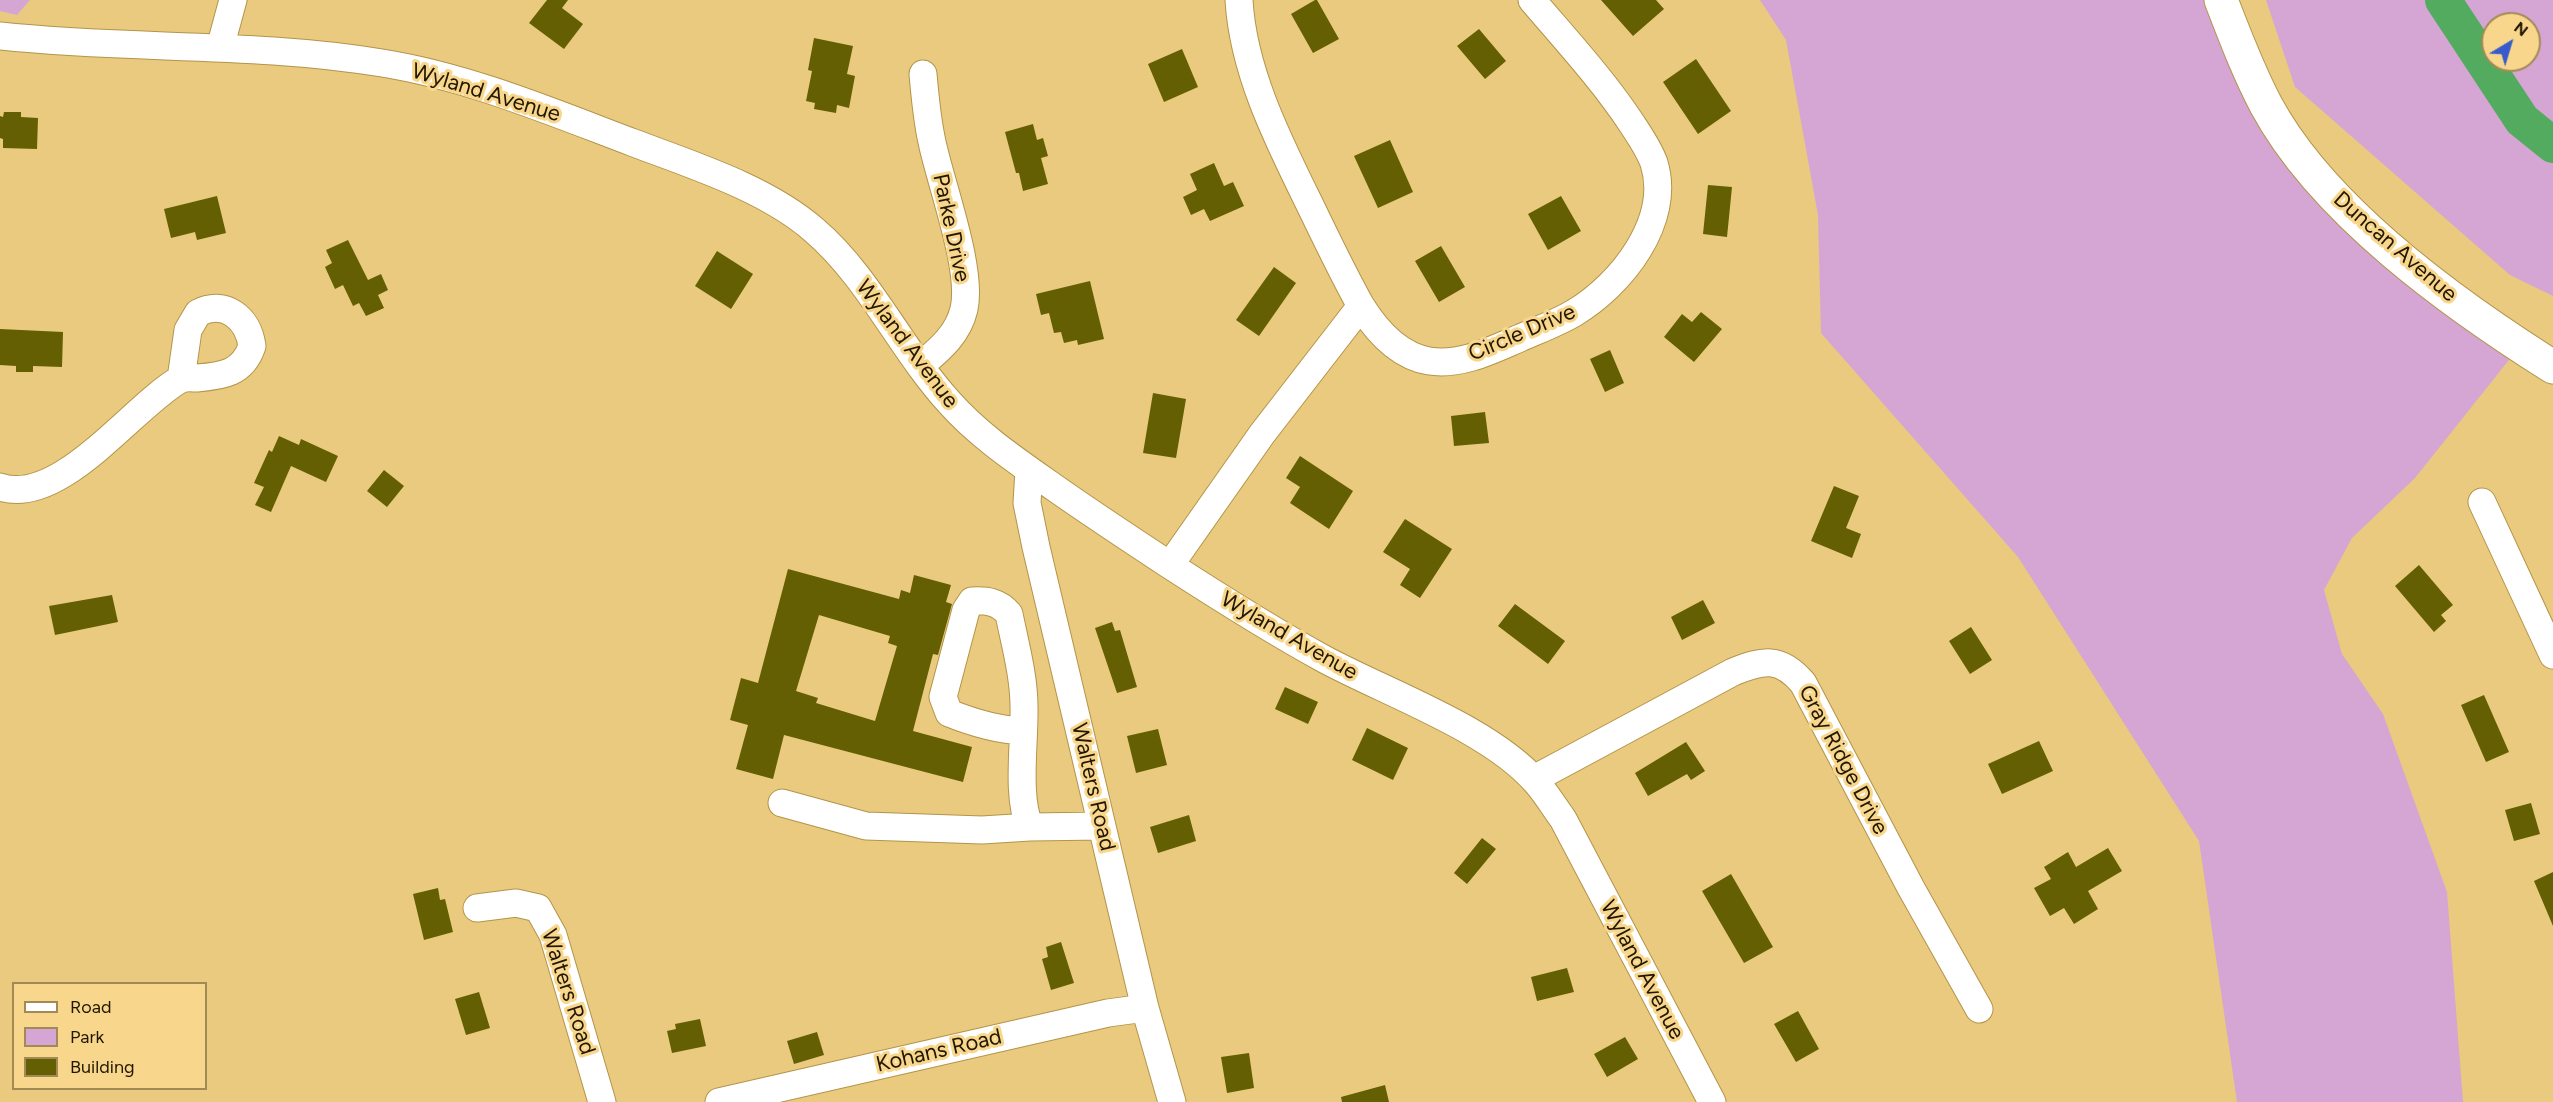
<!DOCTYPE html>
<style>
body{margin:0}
#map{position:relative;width:2553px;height:1102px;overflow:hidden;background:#eaca7f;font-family:Figtree,sans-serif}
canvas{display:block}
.legend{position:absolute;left:12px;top:982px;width:195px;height:108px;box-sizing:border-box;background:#f8d78c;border:2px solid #a28a55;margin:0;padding:8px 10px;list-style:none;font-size:18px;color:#211702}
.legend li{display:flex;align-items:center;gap:12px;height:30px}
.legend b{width:30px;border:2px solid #a28a55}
.north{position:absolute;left:2481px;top:12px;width:60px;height:60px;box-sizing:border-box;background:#f8d78c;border:2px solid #a28a55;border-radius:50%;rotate:38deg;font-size:16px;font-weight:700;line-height:24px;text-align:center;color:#211702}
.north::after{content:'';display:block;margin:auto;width:21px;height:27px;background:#385bcc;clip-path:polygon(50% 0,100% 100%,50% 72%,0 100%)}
</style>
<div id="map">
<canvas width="2553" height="1102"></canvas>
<ul class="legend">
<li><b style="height:8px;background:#fff"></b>Road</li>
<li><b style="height:16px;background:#d5a5d4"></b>Park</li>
<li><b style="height:16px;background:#635f02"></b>Building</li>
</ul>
<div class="north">N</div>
</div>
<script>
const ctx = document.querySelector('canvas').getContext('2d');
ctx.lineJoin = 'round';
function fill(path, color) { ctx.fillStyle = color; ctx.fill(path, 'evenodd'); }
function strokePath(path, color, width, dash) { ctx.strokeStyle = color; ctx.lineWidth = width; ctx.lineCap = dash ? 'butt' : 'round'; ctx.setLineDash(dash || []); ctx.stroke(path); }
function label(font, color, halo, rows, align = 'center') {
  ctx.font = font + ' Figtree,sans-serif'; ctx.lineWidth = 6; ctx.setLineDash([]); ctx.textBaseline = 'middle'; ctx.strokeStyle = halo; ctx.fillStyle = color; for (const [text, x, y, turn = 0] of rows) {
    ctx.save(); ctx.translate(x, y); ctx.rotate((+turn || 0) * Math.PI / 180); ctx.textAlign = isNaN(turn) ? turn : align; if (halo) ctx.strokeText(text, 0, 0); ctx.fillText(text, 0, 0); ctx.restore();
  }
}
fill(new Path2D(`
 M 0,0 L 30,0 L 17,15 L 0,11 Z
 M 1760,0 L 2221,0 L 2289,140 L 2520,346 L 2415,478 L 2352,538 L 2324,590 L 2342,654 L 2383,714 L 2447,892 L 2463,1102 L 2237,1102 L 2199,841 L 2018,557 L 1821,333 L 1818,215 L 1786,40 Z
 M 2266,0 L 2553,0 L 2553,296 L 2510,275 L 2295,87 ZM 2493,24 L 2529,24 L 2529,60 L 2493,60 Z`), '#d5a5d4');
strokePath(new Path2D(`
 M 2443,0 L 2522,120 L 2553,145`), '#52ab5f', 36);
fill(new Path2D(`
 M 547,0 L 568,0 L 562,8 L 583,24 L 564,49 L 529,23 Z
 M 1315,0 L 1317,0 L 1339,39 L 1313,53 L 1291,14 Z
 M 1601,0 L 1656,0 L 1664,9 L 1633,36 Z
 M 1479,29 L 1506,61 L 1485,79 L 1457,46 Z
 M 814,38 L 853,46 L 847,74 L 855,76 L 849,108 L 837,105 L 836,113 L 814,109 L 815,103 L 806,101 L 812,71 L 808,70 Z
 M 1182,49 L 1198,87 L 1164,102 L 1148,64 Z
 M 1696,59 L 1731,111 L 1698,134 L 1663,82 Z
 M 4,112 L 21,112 L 21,117 L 38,118 L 37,149 L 3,148 L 3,139 L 0,138 L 0,116 L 3,117 Z
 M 1033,124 L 1037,140 L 1043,138 L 1048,156 L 1041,158 L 1048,184 L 1023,191 L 1019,173 L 1016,173 L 1005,132 Z
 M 1390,140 L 1413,192 L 1378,208 L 1354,156 Z
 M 1214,163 L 1224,186 L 1233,182 L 1244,206 L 1210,221 L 1204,209 L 1191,215 L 1183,197 L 1197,190 L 1190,174 Z
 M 1708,185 L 1732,187 L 1727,237 L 1703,234 Z
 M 217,196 L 226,233 L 197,240 L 195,232 L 171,238 L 164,209 Z
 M 1561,196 L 1581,231 L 1548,250 L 1528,214 Z
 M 348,240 L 368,280 L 381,274 L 388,290 L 378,295 L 384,308 L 366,316 L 359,303 L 353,306 L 343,285 L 335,289 L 325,267 L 332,263 L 326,250 Z
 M 1441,246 L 1465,287 L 1439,302 L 1415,261 Z
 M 717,251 L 753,274 L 731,309 L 695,286 Z
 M 1274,267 L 1296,283 L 1259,336 L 1236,320 Z
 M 1090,281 L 1104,339 L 1078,345 L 1077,340 L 1064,343 L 1061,332 L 1054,333 L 1049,313 L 1041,315 L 1036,294 Z
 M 1701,312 L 1722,329 L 1694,362 L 1664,337 L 1682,314 L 1692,322 Z
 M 0,329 L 63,332 L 62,367 L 33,366 L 33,372 L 16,372 L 16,366 L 0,365 Z
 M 1610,350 L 1624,383 L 1605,392 L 1590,359 Z
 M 1153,393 L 1186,399 L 1176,458 L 1143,453 Z
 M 1485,412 L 1489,443 L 1454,446 L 1451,416 Z
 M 279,436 L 299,445 L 301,439 L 338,456 L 326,482 L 291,466 L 271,512 L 255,505 L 264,487 L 254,483 L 269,450 L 272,452 Z
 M 1300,456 L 1353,491 L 1329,529 L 1290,503 L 1300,487 L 1286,478 Z
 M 384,470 L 404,486 L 387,507 L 367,491 Z
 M 1834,486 L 1859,496 L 1846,528 L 1861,534 L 1852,558 L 1811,541 Z
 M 1405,519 L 1452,549 L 1420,598 L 1400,585 L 1410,569 L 1383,552 Z
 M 2419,565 L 2453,605 L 2441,615 L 2446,621 L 2434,632 L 2395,586 Z
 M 788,569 L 899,599 L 901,590 L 910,593 L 914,575 L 951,585 L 946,602 L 952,604 L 938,655 L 933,654 L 913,731 L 972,747 L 963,782 L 784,735 L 773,779 L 736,769 L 748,725 L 730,720 L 741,678 L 758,683 ZM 819,615 L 890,636 L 888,643 L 897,646 L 875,721 L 816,703 L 818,698 L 796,691 Z
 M 112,595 L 118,622 L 55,635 L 49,606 Z
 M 1703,600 L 1715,623 L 1682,640 L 1671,617 Z
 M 1515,604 L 1565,641 L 1548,664 L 1498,626 Z
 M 1112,622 L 1115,631 L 1120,630 L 1137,687 L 1117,693 L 1095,628 Z
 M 1971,627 L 1992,660 L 1970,674 L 1949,641 Z
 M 1285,687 L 1318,702 L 1308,724 L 1275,709 Z
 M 2484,695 L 2509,752 L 2486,762 L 2461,705 Z
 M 1367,728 L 1408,748 L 1393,780 L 1352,760 Z
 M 1158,729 L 1167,765 L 1136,773 L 1127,736 Z
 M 2039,741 L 2053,771 L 2002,794 L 1988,764 Z
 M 1686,742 L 1705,771 L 1691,780 L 1687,774 L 1648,796 L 1635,773 Z
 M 2531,803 L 2540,834 L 2514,841 L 2505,810 Z
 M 1189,815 L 1196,841 L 1158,853 L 1150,827 Z
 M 1482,838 L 1496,849 L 1467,884 L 1454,873 Z
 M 2108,848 L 2122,871 L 2088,891 L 2098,909 L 2074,924 L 2064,908 L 2050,916 L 2034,888 L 2051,879 L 2044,867 L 2068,852 L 2076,867 Z
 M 2553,872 L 2553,926 L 2534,881 Z
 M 1731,874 L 1773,947 L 1744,963 L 1702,891 Z
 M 438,888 L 440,900 L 445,899 L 453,932 L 424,940 L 413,894 Z
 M 1061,942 L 1074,983 L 1051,990 L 1042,959 L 1048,957 L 1046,947 Z
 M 1567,968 L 1574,992 L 1537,1001 L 1531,977 Z
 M 479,992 L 490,1028 L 466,1035 L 455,999 Z
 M 1798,1011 L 1819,1049 L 1796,1062 L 1774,1024 Z
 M 700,1019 L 706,1046 L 672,1053 L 667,1031 L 676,1029 L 675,1024 Z
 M 817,1032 L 824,1055 L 794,1064 L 787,1041 Z
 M 1625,1037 L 1638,1059 L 1607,1077 L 1594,1054 Z
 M 1249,1053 L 1254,1088 L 1227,1093 L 1221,1057 Z
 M 1385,1085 L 1389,1102 L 1342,1102 L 1341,1097 Z`), '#635f02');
const minor = new Path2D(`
 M 1239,0 C 1243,71 1278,140 1309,203 C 1326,238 1342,272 1361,306 C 1376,330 1399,356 1429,361 C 1461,366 1492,350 1520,338 C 1538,330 1557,323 1574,313 C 1621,285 1672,221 1654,163 C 1649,149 1640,136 1632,124 C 1603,80 1566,40 1532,0
 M 0,36 C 127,50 256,42 382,63 C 469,77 552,112 634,143 C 692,165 766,188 814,230 C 869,277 900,348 949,402 C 979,436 1018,462 1055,488 C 1092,514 1130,539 1168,564 C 1219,597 1271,630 1324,659 C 1387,693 1490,729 1536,782 C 1546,793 1554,807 1563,819 L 1712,1102
 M 220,48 L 233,0
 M 920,366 C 939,350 958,335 964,309 C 973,269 941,185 932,142 C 927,120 925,97 923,74
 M 1029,470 L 1027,503 L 1036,547 L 1145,1008 L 1172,1102
 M 0,487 C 60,507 131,408 179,380 C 184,377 191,378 197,378 C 223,376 243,373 252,346 C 248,318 225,299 198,313 L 188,330 L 181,379
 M 2482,502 L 2553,655
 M 1170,565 L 1262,434 L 1361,306
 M 1023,731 C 997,730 974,723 949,713 L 943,697 L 966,610 L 972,601 C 987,600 999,602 1009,614 C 1015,644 1024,676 1024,707 C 1025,741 1016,797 1030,827 L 1102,826
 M 1534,779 L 1733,672 C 1763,660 1780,656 1803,683 L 1911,888 L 1979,1009
 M 782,803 L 866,826 L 982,830 L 1030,827
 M 477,908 L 516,903 L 538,908 L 553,935 L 602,1102
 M 719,1102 L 1108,1013 L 1145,1008`);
const major = new Path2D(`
 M 2221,0 C 2235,36 2248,71 2266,105 C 2323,211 2453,304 2553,367`);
strokePath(minor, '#b39449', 29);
strokePath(major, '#b39449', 35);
strokePath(minor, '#fff', 27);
strokePath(major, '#fff', 33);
label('22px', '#211702', '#f8d78c', [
 ["Wyland Avenue",486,93,17],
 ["Parke Drive",951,228,78],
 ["Duncan Avenue",2395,247,41],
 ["Circle Drive",1522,333,-23],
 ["Wyland Avenue",907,344,53],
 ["Wyland Avenue",1289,636,30],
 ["Gray Ridge Drive",1843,760,62],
 ["Walters Road",1093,787,77],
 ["Wyland Avenue",1642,970,62],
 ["Walters Road",568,992,72],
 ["Kohans Road",939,1051,-13]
]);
</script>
